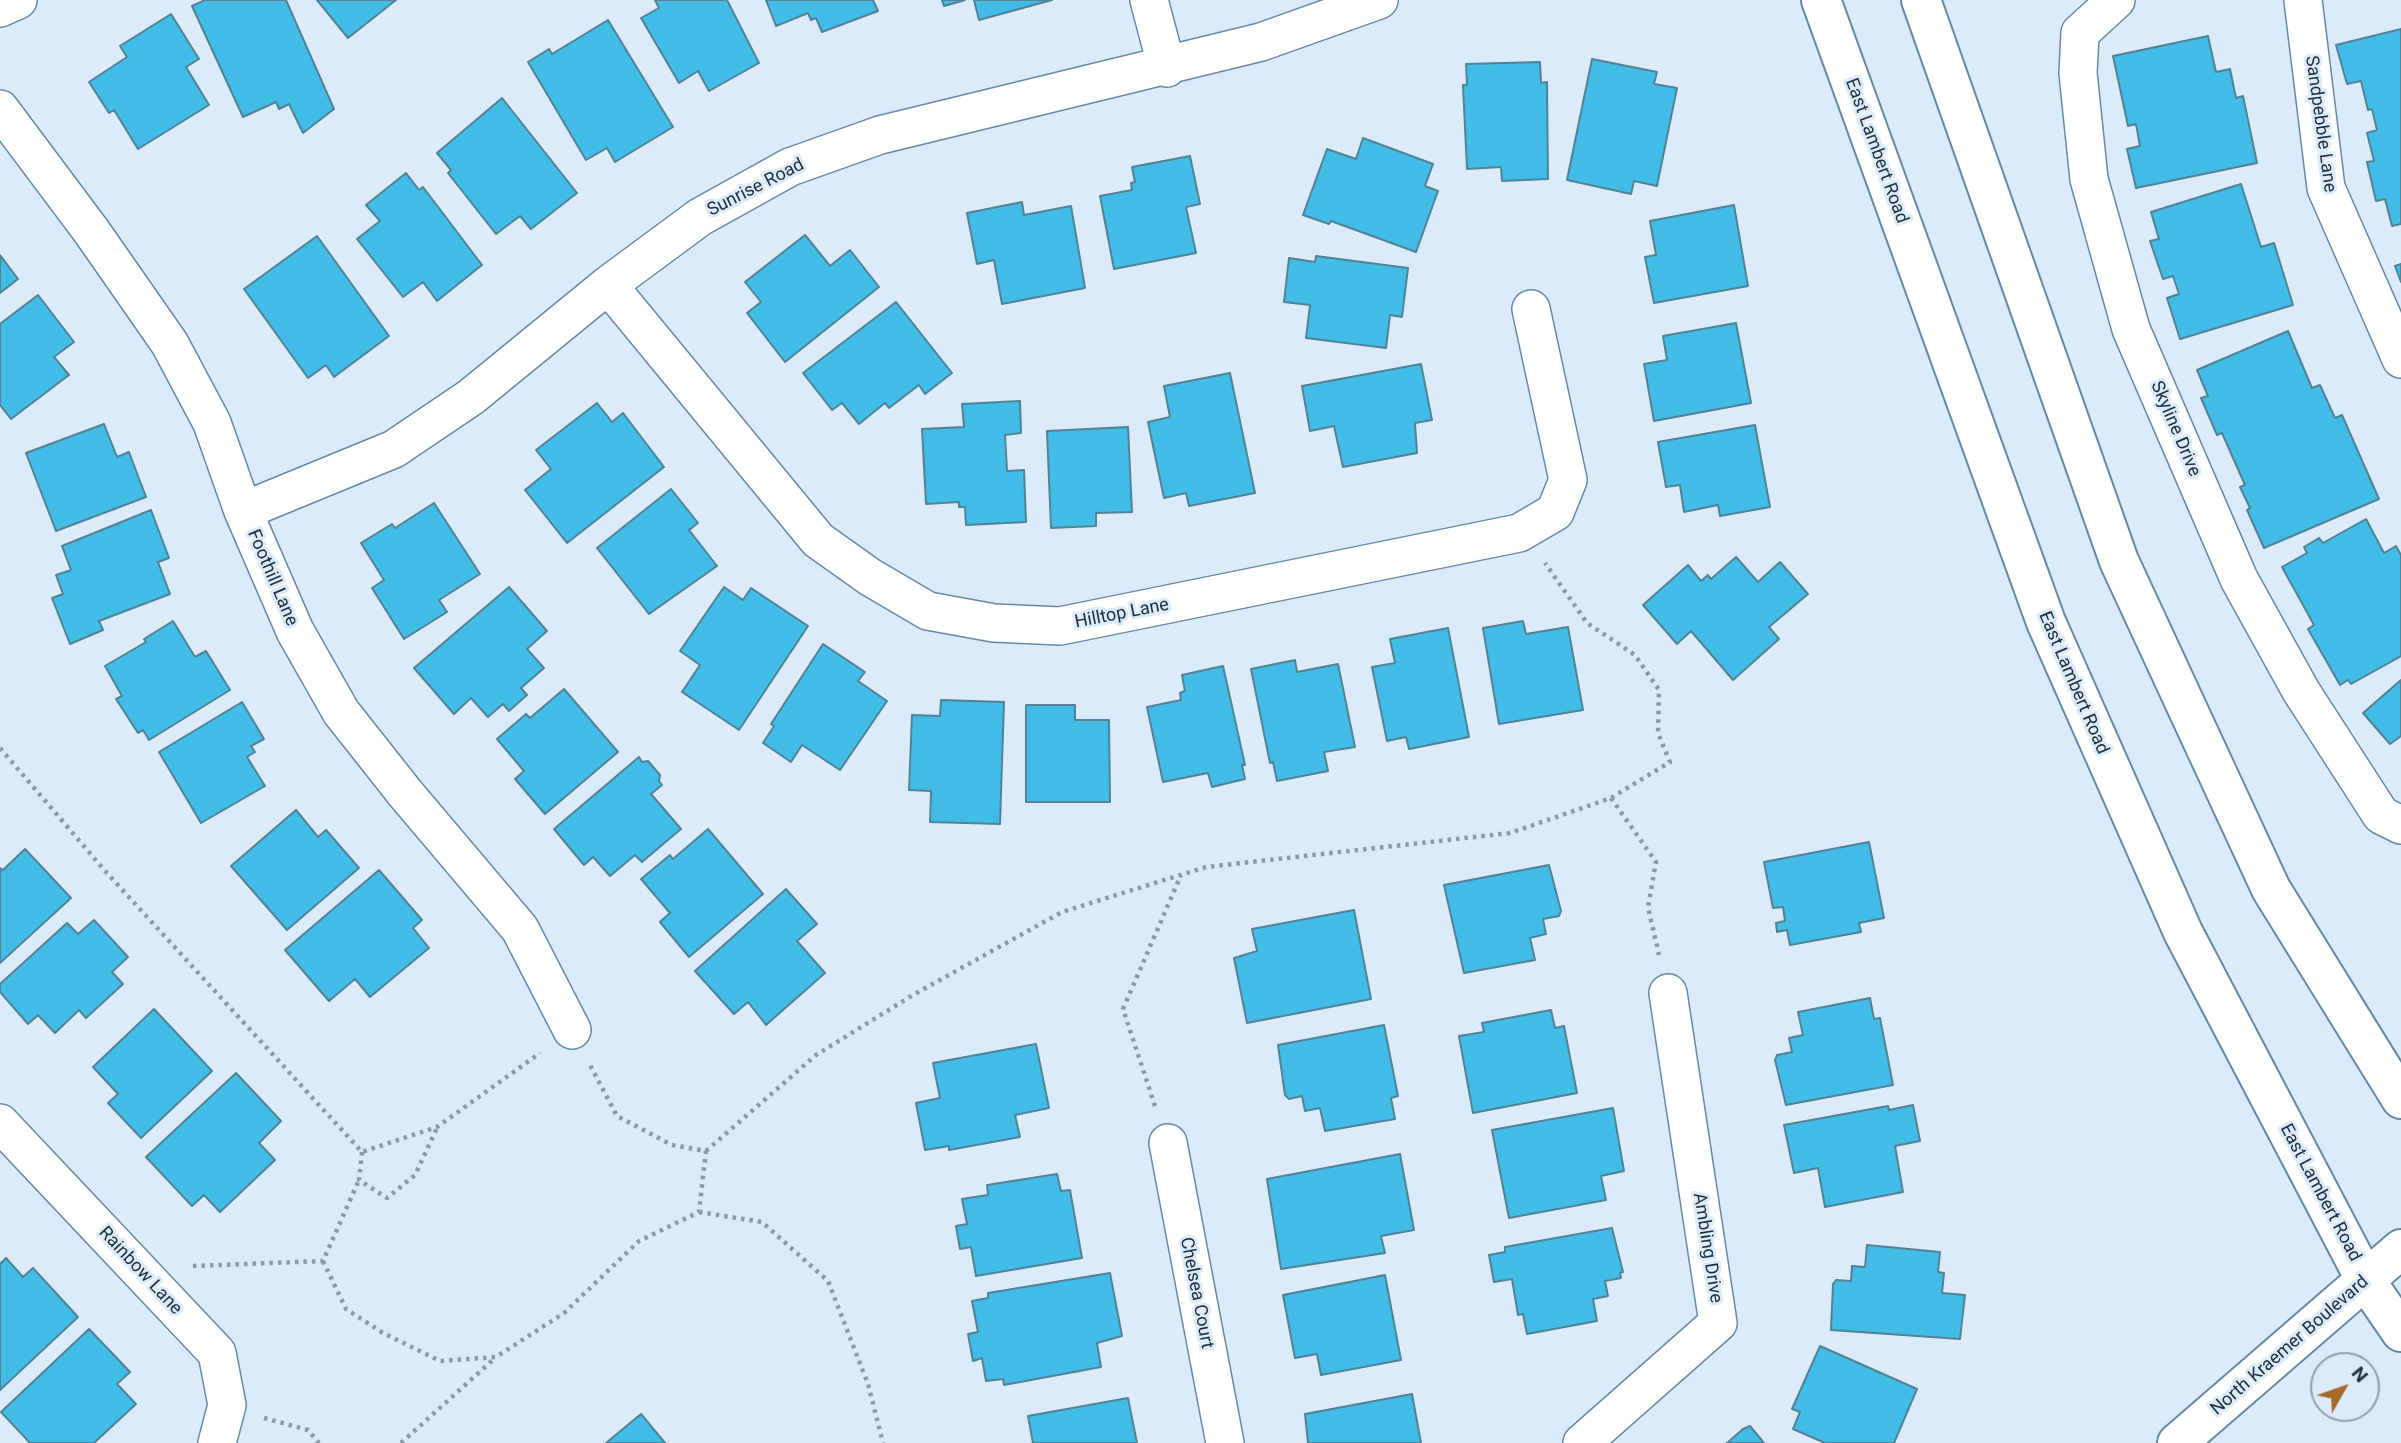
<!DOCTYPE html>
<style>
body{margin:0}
#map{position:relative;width:2401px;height:1443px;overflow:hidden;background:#dcebf9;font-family:Roboto,sans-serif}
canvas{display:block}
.north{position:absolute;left:2310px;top:1352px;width:70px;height:70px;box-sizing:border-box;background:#dcebf9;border:2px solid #92a0ae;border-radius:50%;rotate:50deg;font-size:19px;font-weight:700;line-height:28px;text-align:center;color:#22303d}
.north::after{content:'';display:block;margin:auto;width:24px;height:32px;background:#a56b2a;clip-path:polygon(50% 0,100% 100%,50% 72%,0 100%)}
</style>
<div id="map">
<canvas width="2401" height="1443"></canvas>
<div class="north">N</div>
</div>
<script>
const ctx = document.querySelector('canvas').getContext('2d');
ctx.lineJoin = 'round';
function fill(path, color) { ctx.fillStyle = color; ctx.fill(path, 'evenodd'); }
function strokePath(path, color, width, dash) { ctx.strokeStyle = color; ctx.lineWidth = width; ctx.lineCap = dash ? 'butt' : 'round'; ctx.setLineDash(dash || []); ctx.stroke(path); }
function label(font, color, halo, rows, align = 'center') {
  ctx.font = font + ' Roboto,sans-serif'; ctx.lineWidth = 6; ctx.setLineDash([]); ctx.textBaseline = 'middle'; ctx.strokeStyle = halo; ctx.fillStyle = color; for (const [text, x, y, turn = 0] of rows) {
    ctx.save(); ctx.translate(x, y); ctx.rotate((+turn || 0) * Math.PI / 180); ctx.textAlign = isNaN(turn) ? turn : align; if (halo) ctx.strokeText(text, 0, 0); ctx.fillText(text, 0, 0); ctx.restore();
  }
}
const building = new Path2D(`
 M 205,0 L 286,0 L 334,109 L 303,133 L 289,104 L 279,109 L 276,102 L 243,117 L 192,6 Z
 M 317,0 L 396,0 L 348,38 Z
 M 655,0 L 727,0 L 759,63 L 709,91 L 698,71 L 679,83 L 641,18 L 659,8 Z
 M 766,0 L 873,0 L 878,11 L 822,32 L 816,18 L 811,20 L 808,13 L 776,26 Z
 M 942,0 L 965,0 L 944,6 Z
 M 974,0 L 1052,0 L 979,20 Z
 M 171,14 L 199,59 L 186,67 L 209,105 L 138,149 L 114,110 L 109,113 L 89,82 L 127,57 L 120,46 Z
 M 608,20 L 673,127 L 615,162 L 607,148 L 586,160 L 528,62 L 549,49 L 552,54 Z
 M 2401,29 L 2401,224 L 2392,226 L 2385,199 L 2376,201 L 2367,162 L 2374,161 L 2367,133 L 2377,130 L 2372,109 L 2368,110 L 2361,81 L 2347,84 L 2336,45 Z
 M 2208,36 L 2216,72 L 2230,69 L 2236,98 L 2243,96 L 2257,163 L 2136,188 L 2127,149 L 2140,146 L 2136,124 L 2128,126 L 2113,56 Z
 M 1592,59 L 1657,72 L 1654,84 L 1677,88 L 1657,186 L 1634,181 L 1631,194 L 1567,180 Z
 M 1540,62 L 1541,83 L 1547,82 L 1548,179 L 1502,181 L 1501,167 L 1467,169 L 1463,85 L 1467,85 L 1466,64 Z
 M 502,98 L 577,193 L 531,229 L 520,216 L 496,234 L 448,173 L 451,170 L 437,153 Z
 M 1363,138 L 1433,164 L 1425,186 L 1438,191 L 1416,252 L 1331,221 L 1329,224 L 1303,215 L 1327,149 L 1356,159 Z
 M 1190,156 L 1200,204 L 1186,207 L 1196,253 L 1114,269 L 1100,196 L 1132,190 L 1131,183 L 1135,182 L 1132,167 Z
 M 406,173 L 419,190 L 423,187 L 482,265 L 437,301 L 423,282 L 403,297 L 357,239 L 380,221 L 366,205 Z
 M 2241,184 L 2261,247 L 2274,243 L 2293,305 L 2180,339 L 2167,298 L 2179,294 L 2173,276 L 2163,279 L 2150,241 L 2159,239 L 2151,212 Z
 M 1022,202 L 1024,215 L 1071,206 L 1085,288 L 1002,304 L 994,260 L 977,264 L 967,213 Z
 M 1734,205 L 1748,286 L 1654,303 L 1645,257 L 1656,255 L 1650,221 Z
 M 805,235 L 830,266 L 850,250 L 879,287 L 785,362 L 747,313 L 761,302 L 745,282 Z
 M 317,236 L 389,336 L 334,377 L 326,365 L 308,378 L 244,289 Z
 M 0,255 L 18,279 L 0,293 Z
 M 1316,256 L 1408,268 L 1402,317 L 1390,315 L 1386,348 L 1306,338 L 1310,305 L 1284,302 L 1289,258 L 1315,262 Z
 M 2401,264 L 2401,282 L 2395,266 Z
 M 38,295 L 74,342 L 54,357 L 69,375 L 11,419 L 0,405 L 0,324 Z
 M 896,302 L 952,373 L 925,394 L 919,385 L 889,408 L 885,403 L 859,424 L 842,403 L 832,410 L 803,373 Z
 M 1736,323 L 1751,403 L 1654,421 L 1644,364 L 1667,360 L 1663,336 Z
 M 2288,331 L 2312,388 L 2320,385 L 2335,418 L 2342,415 L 2379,499 L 2264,548 L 2247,510 L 2250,508 L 2240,487 L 2245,485 L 2222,433 L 2217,435 L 2201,398 L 2208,396 L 2197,370 Z
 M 1421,364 L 1432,420 L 1415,423 L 1417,453 L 1343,467 L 1334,426 L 1310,431 L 1302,386 Z
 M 1230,373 L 1255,493 L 1189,506 L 1186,493 L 1164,498 L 1148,422 L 1170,417 L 1164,386 Z
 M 1020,401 L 1021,433 L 1005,435 L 1007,471 L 1024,470 L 1026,522 L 966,525 L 965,507 L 959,507 L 959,502 L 926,504 L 922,429 L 964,427 L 962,404 Z
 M 597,403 L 612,422 L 623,413 L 664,467 L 567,543 L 525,490 L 551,469 L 536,450 Z
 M 104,424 L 117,457 L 129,452 L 146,497 L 56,531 L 26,453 Z
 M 1755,425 L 1770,507 L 1720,516 L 1718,505 L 1684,512 L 1680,485 L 1666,487 L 1658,442 Z
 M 1128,427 L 1132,512 L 1096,513 L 1096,526 L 1051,528 L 1047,431 Z
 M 671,489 L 698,523 L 689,530 L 717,566 L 649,614 L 597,548 Z
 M 434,503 L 480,574 L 439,600 L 447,612 L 404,639 L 372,588 L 384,580 L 361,543 L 392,524 L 395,528 Z
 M 151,510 L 169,558 L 158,562 L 170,594 L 99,621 L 103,630 L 70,644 L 52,598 L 63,594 L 56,575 L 71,570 L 62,546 Z
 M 2366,519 L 2384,553 L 2396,546 L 2401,555 L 2401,656 L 2351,684 L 2348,680 L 2340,685 L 2308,629 L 2314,625 L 2282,567 L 2307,553 L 2304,547 L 2319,538 L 2323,543 Z
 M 1736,557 L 1758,582 L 1780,562 L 1808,594 L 1769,627 L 1779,639 L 1733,680 L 1691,631 L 1677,644 L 1643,605 L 1688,565 L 1701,581 L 1708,575 L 1711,579 Z
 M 509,587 L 547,631 L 527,649 L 544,668 L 521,688 L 527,695 L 509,711 L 503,704 L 488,717 L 471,698 L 454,714 L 414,668 Z
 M 724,587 L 743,600 L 751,588 L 808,626 L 739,730 L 682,692 L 700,665 L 680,651 Z
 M 173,621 L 195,657 L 206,651 L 230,690 L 149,740 L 143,730 L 138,733 L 116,699 L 122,696 L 105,666 L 146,642 L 144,639 Z
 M 1523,621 L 1526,634 L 1568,627 L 1583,710 L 1499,724 L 1483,628 Z
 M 1448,628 L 1469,737 L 1409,749 L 1406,737 L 1387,741 L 1372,667 L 1395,663 L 1390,639 Z
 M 823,644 L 865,672 L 858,681 L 887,701 L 840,770 L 802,745 L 791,762 L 763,743 L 774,726 L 771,724 Z
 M 1295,660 L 1297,672 L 1338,664 L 1355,747 L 1324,752 L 1328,771 L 1277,781 L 1273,762 L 1270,763 L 1251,669 Z
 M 1223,666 L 1245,765 L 1242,765 L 1245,779 L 1212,787 L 1208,773 L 1163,782 L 1147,707 L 1181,700 L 1180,693 L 1185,691 L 1182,675 Z
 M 2401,680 L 2401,736 L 2390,744 L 2363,713 Z
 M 564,689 L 618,752 L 545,814 L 515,779 L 524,771 L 497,739 L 526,714 L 530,718 Z
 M 941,700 L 1004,702 L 1000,824 L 930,822 L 931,791 L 909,790 L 912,715 L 940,716 Z
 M 242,702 L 264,739 L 251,746 L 255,752 L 247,757 L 265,786 L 201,823 L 159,752 Z
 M 1026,705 L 1075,705 L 1075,720 L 1109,720 L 1110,802 L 1026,802 Z
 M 639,757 L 642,762 L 648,761 L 660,775 L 659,781 L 662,785 L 651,794 L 681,829 L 642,862 L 635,855 L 610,876 L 593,857 L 584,865 L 554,829 Z
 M 296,810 L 318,837 L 326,830 L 359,868 L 287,930 L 231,866 Z
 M 708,829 L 763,894 L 689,957 L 660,922 L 670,913 L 641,879 L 670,855 L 673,859 Z
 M 1869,842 L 1884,918 L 1859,923 L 1861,932 L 1790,945 L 1787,930 L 1777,932 L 1776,923 L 1785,921 L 1783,907 L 1773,908 L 1764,862 Z
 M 25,849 L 71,898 L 0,963 L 0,868 L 3,870 Z
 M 1549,865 L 1561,911 L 1559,916 L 1543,919 L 1546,934 L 1530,938 L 1535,960 L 1464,973 L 1444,885 Z
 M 379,870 L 422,920 L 413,928 L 429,948 L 370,997 L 355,979 L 329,1001 L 285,950 Z
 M 786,889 L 817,924 L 797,941 L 825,973 L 766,1025 L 748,1002 L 734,1014 L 695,971 Z
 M 1354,910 L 1371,999 L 1247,1023 L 1234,958 L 1257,951 L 1252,929 Z
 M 94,920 L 128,957 L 112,972 L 123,984 L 86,1018 L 79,1010 L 55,1033 L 38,1015 L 28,1024 L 0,992 L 0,984 L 67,923 L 78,934 Z
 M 1870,998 L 1874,1019 L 1880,1018 L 1893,1085 L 1786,1105 L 1775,1060 L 1777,1055 L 1792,1052 L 1789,1038 L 1803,1035 L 1798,1012 Z
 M 154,1009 L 212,1071 L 141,1138 L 108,1103 L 118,1094 L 93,1067 Z
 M 1551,1010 L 1555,1028 L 1564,1026 L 1577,1093 L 1473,1113 L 1459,1036 L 1484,1032 L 1482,1023 Z
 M 1384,1025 L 1398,1096 L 1391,1098 L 1395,1119 L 1325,1131 L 1320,1108 L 1305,1111 L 1302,1096 L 1289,1099 L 1285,1095 L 1278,1045 Z
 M 1036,1044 L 1049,1108 L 1015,1115 L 1020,1137 L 949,1150 L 949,1146 L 925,1150 L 916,1103 L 940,1098 L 933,1063 Z
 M 236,1073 L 281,1121 L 259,1143 L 275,1160 L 220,1212 L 204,1195 L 192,1206 L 146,1157 Z
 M 1913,1105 L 1920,1141 L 1895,1146 L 1903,1192 L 1825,1207 L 1818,1168 L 1794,1173 L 1784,1125 L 1888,1106 L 1889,1110 Z
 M 1613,1108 L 1624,1171 L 1601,1176 L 1606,1200 L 1509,1218 L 1492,1130 Z
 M 1400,1154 L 1414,1230 L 1381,1236 L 1385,1253 L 1281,1269 L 1267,1179 Z
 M 1057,1174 L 1061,1191 L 1070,1190 L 1082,1258 L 976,1276 L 971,1247 L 960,1249 L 956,1226 L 967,1224 L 962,1199 L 988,1195 L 987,1185 Z
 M 1612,1228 L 1623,1272 L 1620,1273 L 1621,1278 L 1605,1281 L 1608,1296 L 1593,1299 L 1597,1321 L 1527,1334 L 1523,1314 L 1518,1315 L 1512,1279 L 1494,1282 L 1489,1255 L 1505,1252 L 1505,1247 Z
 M 1867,1245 L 1940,1252 L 1938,1272 L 1944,1273 L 1942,1293 L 1965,1295 L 1960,1339 L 1831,1330 L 1833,1284 L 1836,1280 L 1851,1281 L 1852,1266 L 1865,1267 Z
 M 6,1258 L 23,1277 L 33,1268 L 78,1317 L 0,1390 L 0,1264 Z
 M 1110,1273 L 1122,1336 L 1097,1343 L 1101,1367 L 1004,1385 L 1003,1379 L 986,1381 L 982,1358 L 973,1361 L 968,1334 L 978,1332 L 972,1301 L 988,1298 L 988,1293 Z
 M 1385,1275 L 1401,1360 L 1321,1375 L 1317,1354 L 1295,1358 L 1283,1295 Z
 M 89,1329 L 130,1372 L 117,1384 L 136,1404 L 94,1443 L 30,1443 L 1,1412 Z
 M 1820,1346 L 1917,1389 L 1894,1443 L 1825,1443 L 1793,1429 L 1800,1412 L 1792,1409 Z
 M 1412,1394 L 1421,1443 L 1308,1443 L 1305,1414 Z
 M 1128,1398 L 1137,1443 L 1033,1443 L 1028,1416 Z
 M 641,1414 L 665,1443 L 606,1443 Z
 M 1750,1426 L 1764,1443 L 1727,1443 L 1743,1429 Z`);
fill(building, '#41bce7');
strokePath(building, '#518296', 2);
const minor = new Path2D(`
 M 1149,0 L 1167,68
 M 2116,0 L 2080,33 L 2078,73 L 2089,179 L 2131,329 L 2239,579 L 2301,691 L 2381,815 L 2401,825
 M 2303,0 L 2326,188 L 2401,359
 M 0,8 L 18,0
 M 0,109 L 92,232 L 170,344 L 212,423 L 243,511 L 295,631 L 341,712 L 405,793 L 520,929 L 572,1030
 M 608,285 L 818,540 L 870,577 L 928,611 L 994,623 L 1060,626 L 1519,533 L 1555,512 L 1568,480 L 1531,309
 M 243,511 L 394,449 L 471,397 L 608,285 L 700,217 L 790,167 L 880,135 L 1261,42 L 1379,0
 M 0,1123 L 217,1353 L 227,1405 L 217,1443
 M 1168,1143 L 1225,1443
 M 1582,1443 L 1718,1323 L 1668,993`);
const secondary = new Path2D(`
 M 1821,0 L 2046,622 L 2183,932 L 2366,1281 L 2401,1332
 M 1921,0 L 2119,561 L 2271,889 L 2401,1099
 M 2177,1443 L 2401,1249`);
strokePath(minor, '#6689a7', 40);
strokePath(secondary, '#6689a7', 42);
strokePath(new Path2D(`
 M 0,748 L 106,872 L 362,1152 L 437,1127 L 540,1053
 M 1611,798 L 1656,862 L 1648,907 L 1659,955
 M 1155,1106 L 1123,1009 L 1181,875
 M 706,1151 L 816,1055 L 913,995 L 1062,912 L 1206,867 L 1510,833 L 1611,798 L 1670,762 L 1658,733 L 1659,690 L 1635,655 L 1587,623 L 1545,563
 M 362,1152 L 359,1180 L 387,1198 L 415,1175 L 437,1128
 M 699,1212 L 762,1222 L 828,1281 L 868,1384 L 883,1443
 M 323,1261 L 346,1309 L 383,1333 L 440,1361 L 496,1357 L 564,1313 L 639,1241 L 699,1212 L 706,1151 L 672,1145 L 617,1116 L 590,1065
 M 193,1266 L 323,1261 L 359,1180
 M 264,1418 L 308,1430 L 319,1443
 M 401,1443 L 495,1358`), '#8c9ba8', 4.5, [3.5, 5]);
strokePath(minor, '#fff', 37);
strokePath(secondary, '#fff', 38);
label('18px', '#22303d', '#dcebf9', [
 ["Sandpebble Lane",2320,124,82],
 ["East Lambert Road",1876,151,70],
 ["Sunrise Road",756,188,-27],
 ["Skyline Drive",2175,429,67],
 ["Foothill Lane",272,578,67],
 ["Hilltop Lane",1122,614,-11],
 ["East Lambert Road",2073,683,67],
 ["East Lambert Road",2320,1193,62],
 ["Ambling Drive",1707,1248,81],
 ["Rainbow Lane",140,1271,47],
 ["Chelsea Court",1196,1293,79],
 ["North Kraemer Boulevard",2290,1346,-41]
]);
</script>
